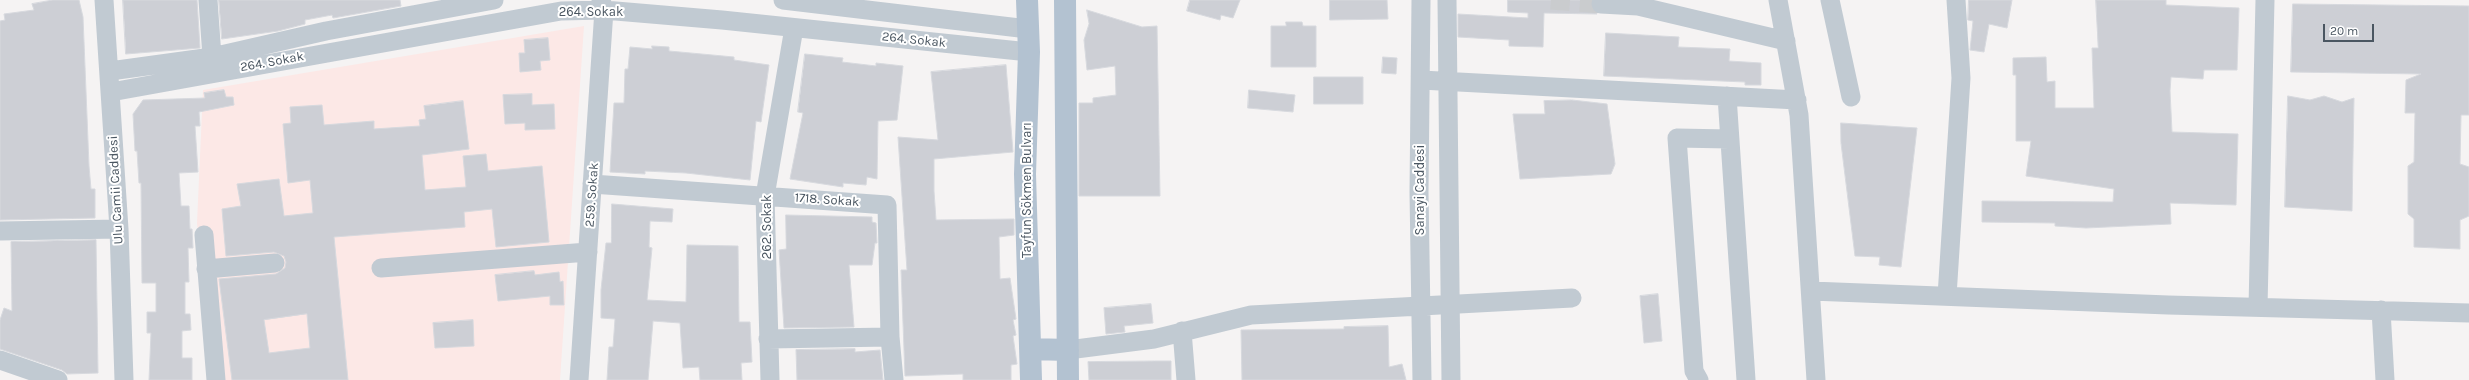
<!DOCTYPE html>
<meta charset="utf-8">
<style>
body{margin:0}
#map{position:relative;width:2469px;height:380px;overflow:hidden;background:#f5f3f3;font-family:Karla,sans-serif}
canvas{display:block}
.scale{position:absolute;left:2323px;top:24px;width:51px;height:18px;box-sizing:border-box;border:2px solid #4a5661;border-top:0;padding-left:5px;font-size:12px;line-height:14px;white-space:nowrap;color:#4a5661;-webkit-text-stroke:3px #fff;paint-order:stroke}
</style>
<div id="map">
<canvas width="2469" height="380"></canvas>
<div class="scale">20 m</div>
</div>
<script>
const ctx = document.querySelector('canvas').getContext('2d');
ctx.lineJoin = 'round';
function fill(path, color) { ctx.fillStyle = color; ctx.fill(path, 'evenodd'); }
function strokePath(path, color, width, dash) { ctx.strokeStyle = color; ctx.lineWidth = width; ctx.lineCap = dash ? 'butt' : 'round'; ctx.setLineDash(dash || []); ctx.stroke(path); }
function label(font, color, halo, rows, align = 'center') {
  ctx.font = font + ' Karla,sans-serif'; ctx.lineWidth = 4; ctx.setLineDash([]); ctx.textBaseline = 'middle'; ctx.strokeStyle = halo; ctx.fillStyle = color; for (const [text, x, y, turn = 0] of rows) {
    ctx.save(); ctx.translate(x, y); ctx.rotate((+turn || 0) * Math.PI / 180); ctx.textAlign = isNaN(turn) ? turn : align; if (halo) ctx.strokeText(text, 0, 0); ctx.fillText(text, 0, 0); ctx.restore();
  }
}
fill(new Path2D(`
 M 584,26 L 560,380 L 211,380 L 197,223 L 203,90 Z`), '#fce8e6');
const building = new Path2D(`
 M 53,0 L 79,0 L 83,17 L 89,166 L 91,189 L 95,189 L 95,218 L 0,220 L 0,21 L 5,20 L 4,14 L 34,10 L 32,4 Z
 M 123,0 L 197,0 L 200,48 L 126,54 Z
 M 219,0 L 400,0 L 401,6 L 333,18 L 332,15 L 305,20 L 305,24 L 278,31 L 222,39 Z
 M 1190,0 L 1240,0 L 1233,18 L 1221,15 L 1220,20 L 1187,11 Z
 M 1330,0 L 1387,0 L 1388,19 L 1330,20 Z
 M 1508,0 L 1591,0 L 1591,9 L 1597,14 L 1544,13 L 1543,47 L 1509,46 L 1509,40 L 1458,37 L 1458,14 L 1528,18 L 1528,13 L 1508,12 Z
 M 1969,0 L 2012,0 L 2007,28 L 1989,24 L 1984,52 L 1970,50 L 1973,21 L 1968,20 Z
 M 2096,0 L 2166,0 L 2166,5 L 2239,8 L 2237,70 L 2204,70 L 2203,79 L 2171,77 L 2170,91 L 2172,132 L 2238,134 L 2236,205 L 2170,203 L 2171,224 L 2086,228 L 2055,226 L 2055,223 L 1982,222 L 1982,201 L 2113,202 L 2114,189 L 2026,176 L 2031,141 L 2016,141 L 2016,75 L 2013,75 L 2013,58 L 2046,57 L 2047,82 L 2055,81 L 2055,108 L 2094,108 L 2092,48 L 2098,48 Z
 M 2293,4 L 2469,6 L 2469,115 L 2461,115 L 2460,164 L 2469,167 L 2469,216 L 2460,220 L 2460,249 L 2414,247 L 2414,219 L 2408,214 L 2408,166 L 2414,162 L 2415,113 L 2405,113 L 2406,80 L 2421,74 L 2291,72 Z
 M 1087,10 L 1142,27 L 1157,26 L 1160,196 L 1079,196 L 1079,103 L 1093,103 L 1093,98 L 1116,95 L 1115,66 L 1087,70 L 1084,40 L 1089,24 Z
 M 1286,22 L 1302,22 L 1303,26 L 1316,26 L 1316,67 L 1271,67 L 1271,26 L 1286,26 Z
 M 1606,33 L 1679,37 L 1678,47 L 1730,49 L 1729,61 L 1761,63 L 1761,85 L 1745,85 L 1745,82 L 1604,76 Z
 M 548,38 L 550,60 L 540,61 L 541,70 L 520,72 L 519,53 L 525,53 L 524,40 Z
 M 652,46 L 669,47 L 669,51 L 734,57 L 734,60 L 769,65 L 761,122 L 756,121 L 750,180 L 686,173 L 645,171 L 645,174 L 610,172 L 614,103 L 624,103 L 625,69 L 628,69 L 630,47 L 652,49 Z
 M 805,54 L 843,58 L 842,62 L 876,66 L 876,63 L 903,66 L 897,120 L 878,121 L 877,179 L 867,177 L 866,185 L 843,183 L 843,187 L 790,179 L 803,113 L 798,112 Z
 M 1383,57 L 1397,58 L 1396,74 L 1382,73 Z
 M 1006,65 L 1013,152 L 934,159 L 934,191 L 936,220 L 1014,219 L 1014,235 L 999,237 L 1000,279 L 1010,278 L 1016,319 L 1013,320 L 1016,335 L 1013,336 L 1017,364 L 1011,365 L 1011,380 L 963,380 L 963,374 L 905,376 L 901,270 L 907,270 L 898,137 L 938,140 L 931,72 Z
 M 1314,77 L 1363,77 L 1363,104 L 1314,104 Z
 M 224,90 L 226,97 L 233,97 L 234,105 L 199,112 L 200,126 L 195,126 L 198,172 L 179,173 L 181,206 L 189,206 L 190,229 L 192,229 L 193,248 L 188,248 L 189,282 L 185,282 L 185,314 L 190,314 L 191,330 L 182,331 L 182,358 L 192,358 L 192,380 L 149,380 L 151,333 L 147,333 L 147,312 L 156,312 L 156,283 L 142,283 L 141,183 L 139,183 L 137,151 L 135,151 L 133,114 L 143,100 L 205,98 L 204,93 Z
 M 1249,90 L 1295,95 L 1293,112 L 1248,108 Z
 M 532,94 L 532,105 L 554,104 L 555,129 L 525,130 L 525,123 L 505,124 L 503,95 Z
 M 2288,96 L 2310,100 L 2324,96 L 2342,102 L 2354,98 L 2352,211 L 2285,207 Z
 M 1572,100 L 1607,104 L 1615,164 L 1611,174 L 1520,179 L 1513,114 L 1545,114 L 1544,101 Z
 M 463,101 L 469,149 L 422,155 L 425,190 L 466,187 L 463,156 L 486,154 L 488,171 L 542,166 L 549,242 L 496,247 L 492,209 L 464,212 L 465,227 L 334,237 L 348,380 L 232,380 L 219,279 L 276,274 L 285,268 L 286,262 L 284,256 L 274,252 L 226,256 L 222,209 L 241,206 L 237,184 L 279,179 L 284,216 L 313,213 L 310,180 L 288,183 L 283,124 L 291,123 L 290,107 L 322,105 L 324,125 L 374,121 L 374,129 L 420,126 L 419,120 L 426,119 L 424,106 ZM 307,314 L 310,348 L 269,353 L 264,320 Z
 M 1841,123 L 1917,128 L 1901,267 L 1879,265 L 1880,257 L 1855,256 L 1841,143 Z
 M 612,204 L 673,209 L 672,222 L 650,221 L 649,247 L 652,248 L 647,300 L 686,302 L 687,245 L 738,246 L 739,322 L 750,322 L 752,362 L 741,363 L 742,380 L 700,380 L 699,367 L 683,368 L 680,323 L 653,321 L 648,380 L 607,380 L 609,347 L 613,347 L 615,319 L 601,318 L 601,290 L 606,243 L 611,243 Z
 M 786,215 L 872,217 L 872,222 L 876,223 L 877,243 L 875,243 L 872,265 L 849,265 L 854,327 L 784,328 L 779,250 L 786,249 Z
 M 96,240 L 98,373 L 67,374 L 62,370 L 0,349 L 0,320 L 4,308 L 12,311 L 11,242 Z
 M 534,271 L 535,275 L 559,272 L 560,282 L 563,281 L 564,305 L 550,305 L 550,296 L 498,301 L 495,275 Z
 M 1658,294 L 1662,341 L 1644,343 L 1640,296 Z
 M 1151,304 L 1153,323 L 1124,326 L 1125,332 L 1106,334 L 1104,308 Z
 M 473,320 L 474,346 L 435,348 L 433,323 Z
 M 1388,326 L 1389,367 L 1402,364 L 1406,380 L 1242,380 L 1241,330 L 1344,329 L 1344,327 Z
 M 855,349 L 855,352 L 880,350 L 883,380 L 797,380 L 796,350 Z
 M 1155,361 L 1171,361 L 1171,380 L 1089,380 L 1088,362 Z`);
fill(building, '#cdcfd5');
strokePath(building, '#d7d9de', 1);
strokePath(new Path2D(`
 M 1551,0 L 1601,4`), '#caccce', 19, [19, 10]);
strokePath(new Path2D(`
 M 104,0 L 119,229 L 124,380
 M 208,0 L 212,57
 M 783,0 L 1028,29
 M 1421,0 L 1419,192 L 1422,380
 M 1447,0 L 1451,380
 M 1778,0 L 1799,115 L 1816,380
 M 1830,0 L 1851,97
 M 1601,4 L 1638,6 L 1642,0
 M 1638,6 L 1786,41
 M 110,71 L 212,57 L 326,31 L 494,0
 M 1421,80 L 1797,100
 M 111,92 L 561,11 L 604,10 L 722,20 L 1029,52
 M 1727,96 L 1746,380
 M 592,184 L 887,205 L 890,337 L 894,380
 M 0,231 L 119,229
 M 204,235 L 216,380
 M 381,268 L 588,252
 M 206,269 L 275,263
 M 1811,291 L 2168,305 L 2469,313
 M 1947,296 L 1961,78 L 1956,0
 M 2258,307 L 2265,0
 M 2381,310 L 2385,380
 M 1182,331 L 1186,380
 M 768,339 L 890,337
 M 1068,350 L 1154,339 L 1251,315 L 1572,298
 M 0,360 L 58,380
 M 579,380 L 604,10 L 601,0
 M 770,380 L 765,196 L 794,28
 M 1699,380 L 1694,371 L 1677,138 L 1729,139`), '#c1cad2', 19);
strokePath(new Path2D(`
 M 1027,0 L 1029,52 L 1025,174 L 1031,380
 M 1065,0 L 1068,380
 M 1030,349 L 1068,350`), '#b3c2d1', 22);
label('13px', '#4a5661', '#fff', [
 ["264. Sokak",591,12],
 ["264. Sokak",914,40,6],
 ["264. Sokak",272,62,-10],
 ["Ulu Camii Caddesi",116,190,-93],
 ["Tayfun Sökmen Bulvarı",1027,190,-90],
 ["Sanayi Caddesi",1420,190,-90],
 ["259. Sokak",592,195,-86],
 ["1718. Sokak",827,200,4],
 ["262. Sokak",767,227,-90]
]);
</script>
